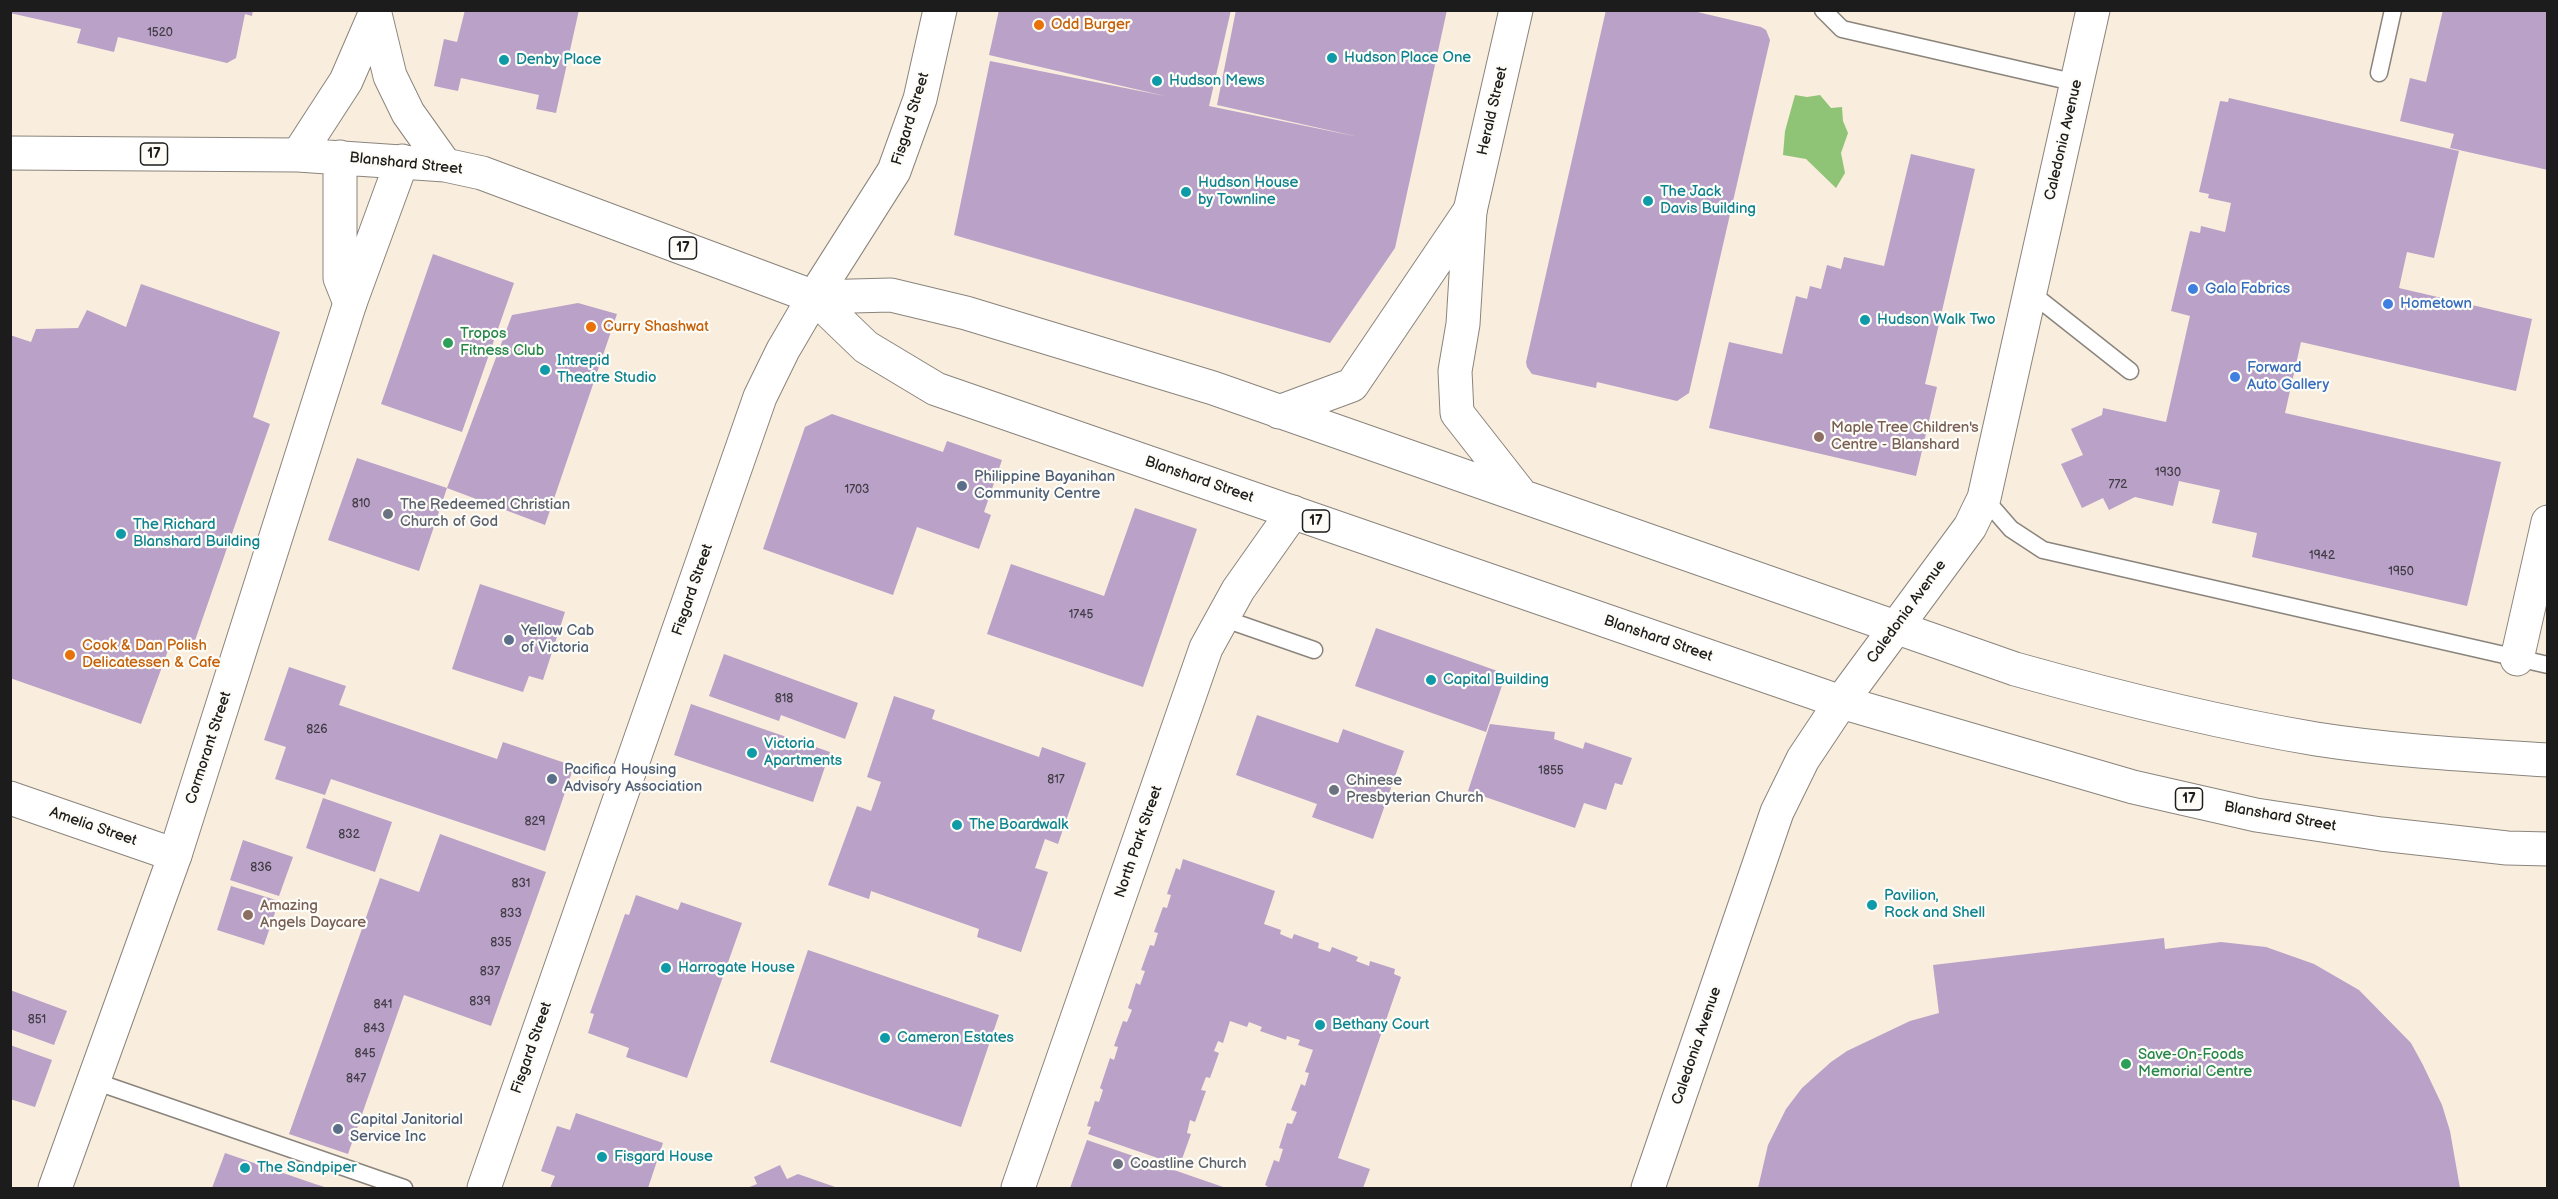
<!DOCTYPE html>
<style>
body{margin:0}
#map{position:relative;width:2558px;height:1199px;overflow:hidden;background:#f9eddd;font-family:"Balsamiq Sans",sans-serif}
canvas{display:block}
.frame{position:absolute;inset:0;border:12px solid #1c1c1c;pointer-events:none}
</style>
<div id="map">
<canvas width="2558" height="1199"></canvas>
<div class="frame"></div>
</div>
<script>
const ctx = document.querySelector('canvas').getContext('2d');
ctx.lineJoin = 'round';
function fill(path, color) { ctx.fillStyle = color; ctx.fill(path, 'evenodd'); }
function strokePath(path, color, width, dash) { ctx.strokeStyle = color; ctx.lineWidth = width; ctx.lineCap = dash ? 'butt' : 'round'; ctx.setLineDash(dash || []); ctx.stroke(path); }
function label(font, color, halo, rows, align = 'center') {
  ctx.font = font + ' "Balsamiq Sans",sans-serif'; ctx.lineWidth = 4.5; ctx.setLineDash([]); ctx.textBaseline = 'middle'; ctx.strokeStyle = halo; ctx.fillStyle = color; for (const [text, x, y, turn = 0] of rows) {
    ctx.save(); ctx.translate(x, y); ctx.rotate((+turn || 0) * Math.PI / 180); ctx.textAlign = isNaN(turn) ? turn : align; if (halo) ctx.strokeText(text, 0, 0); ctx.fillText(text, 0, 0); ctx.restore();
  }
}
fill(new Path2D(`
 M 1795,95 L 1807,97 L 1820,95 L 1831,108 L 1842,107 L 1843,121 L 1848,133 L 1841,153 L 1845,173 L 1836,188 L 1806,159 L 1783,155 L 1785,131 Z`), '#8fc476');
fill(new Path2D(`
 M 10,10 L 253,10 L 252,16 L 245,14 L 236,58 L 227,63 L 118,37 L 114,52 L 77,43 L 81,29 L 10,13 Z
 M 465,10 L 579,10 L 556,113 L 536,109 L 539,95 L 461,78 L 458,91 L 434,86 L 444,39 L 457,42 Z
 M 999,10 L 1231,10 L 1209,106 L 1359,137 L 1217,105 L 1236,10 L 1447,10 L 1395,248 L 1330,343 L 954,235 L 990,61 L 1165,96 L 989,55 Z
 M 1606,10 L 1689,10 L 1761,27 L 1766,30 L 1770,40 L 1689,393 L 1677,401 L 1597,382 L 1596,388 L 1532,374 L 1527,367 L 1526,362 Z
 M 2443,10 L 2548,10 L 2548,170 L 2450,148 L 2454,134 L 2400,121 L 2410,78 L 2426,82 Z
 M 2229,98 L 2459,151 L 2434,258 L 2407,252 L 2399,288 L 2532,319 L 2516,391 L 2301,342 L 2285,413 L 2501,462 L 2467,606 L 2252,557 L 2257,533 L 2212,523 L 2220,490 L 2179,481 L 2173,506 L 2135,497 L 2109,510 L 2103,498 L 2082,508 L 2061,464 L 2083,455 L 2071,429 L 2102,415 L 2103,408 L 2166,422 L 2190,316 L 2171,311 L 2190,231 L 2200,233 L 2201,226 L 2225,232 L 2231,203 L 2208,198 L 2209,194 L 2199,192 L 2220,101 L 2228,102 Z
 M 1911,154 L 1975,169 L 1925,384 L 1937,387 L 1916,476 L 1709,428 L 1729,342 L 1782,354 L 1796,296 L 1807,299 L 1810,286 L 1821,289 L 1827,265 L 1841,269 L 1844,257 L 1884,266 Z
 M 433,254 L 514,283 L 462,432 L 381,404 Z
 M 141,284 L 280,332 L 253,417 L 270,424 L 191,652 L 170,645 L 141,724 L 10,678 L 10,335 L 31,342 L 36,329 L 78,328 L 87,310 L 126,327 Z
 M 578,303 L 617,314 L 545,525 L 447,488 L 512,315 Z
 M 832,414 L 943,452 L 947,441 L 1002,460 L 984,512 L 991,515 L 979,549 L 917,527 L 893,595 L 763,549 L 805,427 Z
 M 357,458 L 447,488 L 419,571 L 328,540 Z
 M 1135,508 L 1197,529 L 1143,687 L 987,634 L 1011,564 L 1104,596 Z
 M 480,584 L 565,612 L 543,680 L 529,676 L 523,692 L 452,669 Z
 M 1376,628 L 1506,674 L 1486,732 L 1355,686 Z
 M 724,654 L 858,703 L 845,739 L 781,715 L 779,721 L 709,696 Z
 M 289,667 L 346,686 L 339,705 L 497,759 L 503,742 L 574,766 L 545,851 L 331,779 L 325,795 L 275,779 L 286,747 L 264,740 Z
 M 894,696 L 935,710 L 932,719 L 1039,757 L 1042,747 L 1086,763 L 1058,844 L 1045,839 L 1035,868 L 1048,872 L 1021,952 L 977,937 L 979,929 L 871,891 L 869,899 L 828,885 L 857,806 L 871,811 L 881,782 L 867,777 Z
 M 691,704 L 830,752 L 813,802 L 674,755 Z
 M 1257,715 L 1338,743 L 1343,729 L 1404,751 L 1373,839 L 1312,817 L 1317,804 L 1236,775 Z
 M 1490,724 L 1555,732 L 1554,739 L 1583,749 L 1585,742 L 1632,758 L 1622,785 L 1615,783 L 1606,810 L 1584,803 L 1575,828 L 1468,791 Z
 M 323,798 L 392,822 L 375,872 L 306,848 Z
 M 440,834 L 546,872 L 491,1026 L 404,995 L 348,1154 L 289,1134 L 380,878 L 419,892 Z
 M 243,840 L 293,857 L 279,896 L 230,880 Z
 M 1183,859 L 1275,891 L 1264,924 L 1281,930 L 1280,934 L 1292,939 L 1294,934 L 1319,943 L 1318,948 L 1330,952 L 1332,947 L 1358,957 L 1356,961 L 1369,966 L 1370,961 L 1395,969 L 1394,974 L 1401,977 L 1338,1158 L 1370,1169 L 1363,1188 L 1270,1188 L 1265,1185 L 1274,1160 L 1279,1162 L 1283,1149 L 1279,1148 L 1287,1123 L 1292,1124 L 1297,1112 L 1291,1110 L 1301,1084 L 1305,1086 L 1309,1073 L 1305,1072 L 1313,1050 L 1298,1045 L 1300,1040 L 1287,1036 L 1286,1040 L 1260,1031 L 1262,1027 L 1249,1022 L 1247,1027 L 1230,1021 L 1223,1043 L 1218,1041 L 1214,1051 L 1219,1053 L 1210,1078 L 1206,1077 L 1201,1090 L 1206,1091 L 1195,1122 L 1190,1120 L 1187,1133 L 1191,1134 L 1182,1159 L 1178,1158 L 1175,1164 L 1088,1134 L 1091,1127 L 1087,1126 L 1095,1101 L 1099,1102 L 1103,1090 L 1100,1088 L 1110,1058 L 1114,1060 L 1118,1047 L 1114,1046 L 1123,1021 L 1127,1022 L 1132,1010 L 1128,1008 L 1136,983 L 1140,985 L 1145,971 L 1141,970 L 1150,945 L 1154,946 L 1158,933 L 1154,932 L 1163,907 L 1167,908 L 1171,895 L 1167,894 L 1176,868 L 1180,870 Z
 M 231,886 L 279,901 L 264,945 L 217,930 Z
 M 636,895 L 678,910 L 681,902 L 742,923 L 687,1078 L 626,1057 L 629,1048 L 588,1033 L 594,1014 L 590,1013 L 625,914 L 629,915 Z
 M 2164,938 L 2165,949 L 2221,942 L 2266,947 L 2314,964 L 2359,990 L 2411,1043 L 2423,1065 L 2442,1105 L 2450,1131 L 2460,1188 L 1758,1188 L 1768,1145 L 1786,1109 L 1802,1088 L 1831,1062 L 1847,1051 L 1910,1021 L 1939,1013 L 1933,965 Z
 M 808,950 L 999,1015 L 961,1127 L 770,1062 Z
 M 10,990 L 67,1011 L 54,1045 L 10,1029 Z
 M 10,1045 L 52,1060 L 35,1107 L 10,1099 Z
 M 576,1113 L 663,1143 L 648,1188 L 550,1188 L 555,1176 L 541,1171 L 557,1126 L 570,1130 Z
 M 1087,1140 L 1226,1188 L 1070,1188 Z
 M 225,1153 L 315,1184 L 328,1188 L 212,1188 Z
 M 780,1165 L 787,1179 L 798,1174 L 838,1188 L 747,1188 L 757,1184 L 754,1177 Z`), '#b9a1c8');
const lane = new Path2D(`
 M 1823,10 L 1842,29 L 2077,83
 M 2379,73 L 2393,10
 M 2030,292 L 2130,371
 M 1984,498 L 2011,529 L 2043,550 L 2548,665
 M 1222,618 L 1314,650
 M 94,1081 L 404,1188`);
const street = new Path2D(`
 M 2517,659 L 2548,522
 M 10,798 L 175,855
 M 1018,1188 L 1206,648 L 1238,590 L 1293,512`);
const secondary = new Path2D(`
 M 1470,211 L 1516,10
 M 55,1188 L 175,855 L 350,303
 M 484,1188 L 760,397 L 783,350 L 814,297 L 894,171 L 920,99 L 940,10
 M 1648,1188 L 1777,812 L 1803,759 L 1841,702 L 1970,527 L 1984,498 L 2093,10`);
const primary = new Path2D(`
 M 375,14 L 390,76 L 408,113 L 445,165
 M 10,153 L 298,155 L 445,165 L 482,173 L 814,297 L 891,295 L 966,313 L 1213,388 L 2015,669 C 2115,697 2214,722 2316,739 C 2393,751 2470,755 2548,760
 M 298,155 L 346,81 L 375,14
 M 340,157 L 340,278 L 350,303
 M 1470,211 L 1463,324 L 1455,371 L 1457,413 L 1522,496
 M 814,297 L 866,347 L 936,389 L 1841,702 L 2133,787 L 2256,815 L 2381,834 L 2507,848 L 2548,849
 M 350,303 L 402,161
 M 1279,412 L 1352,385 L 1469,212`);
strokePath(lane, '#8a847c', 19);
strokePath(street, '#8a847c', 35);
strokePath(secondary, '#8a847c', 35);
strokePath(primary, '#8a847c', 35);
strokePath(lane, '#fff', 16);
strokePath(street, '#fff', 33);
strokePath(secondary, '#fff', 33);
strokePath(primary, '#fff', 33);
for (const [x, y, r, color] of [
 [1039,25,6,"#e8710a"],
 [1332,58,6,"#0f9aa8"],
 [504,60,6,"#0f9aa8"],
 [1157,81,6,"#0f9aa8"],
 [1186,192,6,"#0f9aa8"],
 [1648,201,6,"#0f9aa8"],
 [2193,289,6,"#3f7fe0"],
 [2388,304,6,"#3f7fe0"],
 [1865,320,6,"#0f9aa8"],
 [591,327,6,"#e8710a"],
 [448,343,6,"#2e9e5b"],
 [545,370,6,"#0f9aa8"],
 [2235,377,6,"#3f7fe0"],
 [1819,437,6,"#8d6e63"],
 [962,486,6,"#5c6f8a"],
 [388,514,6,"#6b7280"],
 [121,534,6,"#0f9aa8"],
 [509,640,6,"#5c6f8a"],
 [70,655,6,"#e8710a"],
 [1431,680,6,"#0f9aa8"],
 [752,753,6,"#0f9aa8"],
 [552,779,6,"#5c6f8a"],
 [1334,790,6,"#6b7280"],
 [957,825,6,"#0f9aa8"],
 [1872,905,6,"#0f9aa8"],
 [248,915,6,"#8d6e63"],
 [666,968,6,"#0f9aa8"],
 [1320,1025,6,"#0f9aa8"],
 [885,1038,6,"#0f9aa8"],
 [2126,1064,6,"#2e9e5b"],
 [338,1129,6,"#5c6f8a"],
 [602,1157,6,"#0f9aa8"],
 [1118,1164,6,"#6b7280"],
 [245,1168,6,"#0f9aa8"]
]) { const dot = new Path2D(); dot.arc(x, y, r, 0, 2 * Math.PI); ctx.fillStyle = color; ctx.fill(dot); strokePath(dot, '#fdfcf7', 2); }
label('12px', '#433d47', null, [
 ["1520",160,33],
 ["1930",2168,473],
 ["772",2118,485],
 ["1703",857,490],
 ["810",361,504],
 ["1942",2322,556],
 ["1950",2401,572],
 ["1745",1081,615],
 ["818",784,699],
 ["826",317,730],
 ["1855",1551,771],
 ["817",1056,780],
 ["829",535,822],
 ["832",349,835],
 ["836",261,868],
 ["831",521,884],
 ["833",511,914],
 ["835",501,943],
 ["837",490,972],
 ["839",480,1002],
 ["841",383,1005],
 ["851",37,1020],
 ["843",374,1029],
 ["845",365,1054],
 ["847",356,1079]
]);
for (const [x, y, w] of [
 [154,154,27],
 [683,248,27],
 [1316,521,27],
 [2189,799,27]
]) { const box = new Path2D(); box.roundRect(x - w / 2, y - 11, w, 22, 4.5); ctx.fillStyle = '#fdfcf7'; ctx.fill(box); strokePath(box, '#1c1c1c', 1.5); }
label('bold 14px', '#1c1c1c', null, [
 ["17",154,154],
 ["17",683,248],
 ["17",1316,521],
 ["17",2189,799]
]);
label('15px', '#c56008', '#fdfcf7', [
 ["Odd Burger",1051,25],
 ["Curry Shashwat",603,327],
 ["Cook & Dan Polish",82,646],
 ["Delicatessen & Cafe",82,663]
], 'left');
label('15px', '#0d838f', '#fdfcf7', [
 ["Hudson Place One",1344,58],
 ["Denby Place",516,60],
 ["Hudson Mews",1169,81],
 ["Hudson House",1198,183],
 ["by Townline",1198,200],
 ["The Jack",1660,192],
 ["Davis Building",1660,209],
 ["Hudson Walk Two",1877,320],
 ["Intrepid",557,361],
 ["Theatre Studio",557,378],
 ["The Richard",133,525],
 ["Blanshard Building",133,542],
 ["Capital Building",1443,680],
 ["Victoria",764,744],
 ["Apartments",764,761],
 ["The Boardwalk",969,825],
 ["Pavilion,",1884,896],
 ["Rock and Shell",1884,913],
 ["Harrogate House",678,968],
 ["Bethany Court",1332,1025],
 ["Cameron Estates",897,1038],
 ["Fisgard House",614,1157],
 ["The Sandpiper",257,1168]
], 'left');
label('15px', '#1c1c1c', '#fdfcf7', [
 ["Herald Street",1493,111,-77],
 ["Fisgard Street",911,119,-73],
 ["Caledonia Avenue",2064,140,-77],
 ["Blanshard Street",406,164,6],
 ["Blanshard Street",1199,480,19],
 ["Fisgard Street",693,590,-71],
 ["Caledonia Avenue",1907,612,-54],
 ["Blanshard Street",1658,639,19],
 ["Cormorant Street",209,748,-72],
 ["Blanshard Street",2280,817,10],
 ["Amelia Street",93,827,19],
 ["North Park Street",1139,842,-71],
 ["Caledonia Avenue",1697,1046,-71],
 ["Fisgard Street",532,1048,-71]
]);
label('15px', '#366cbe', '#fdfcf7', [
 ["Gala Fabrics",2205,289],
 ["Hometown",2400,304],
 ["Forward",2247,368],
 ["Auto Gallery",2247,385]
], 'left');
label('15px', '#27864d', '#fdfcf7', [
 ["Tropos",460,334],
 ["Fitness Club",460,351],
 ["Save-On-Foods",2138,1055],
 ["Memorial Centre",2138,1072]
], 'left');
label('15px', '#785e54', '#fdfcf7', [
 ["Maple Tree Children's",1831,428],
 ["Centre - Blanshard",1831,445],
 ["Amazing",260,906],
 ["Angels Daycare",260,923]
], 'left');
label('15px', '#4e5e75', '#fdfcf7', [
 ["Philippine Bayanihan",974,477],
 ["Community Centre",974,494],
 ["Yellow Cab",521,631],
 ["of Victoria",521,648],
 ["Pacifica Housing",564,770],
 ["Advisory Association",564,787],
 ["Capital Janitorial",350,1120],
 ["Service Inc",350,1137]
], 'left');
label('15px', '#5b616d', '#fdfcf7', [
 ["The Redeemed Christian",400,505],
 ["Church of God",400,522],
 ["Chinese",1346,781],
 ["Presbyterian Church",1346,798],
 ["Coastline Church",1130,1164]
], 'left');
</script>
